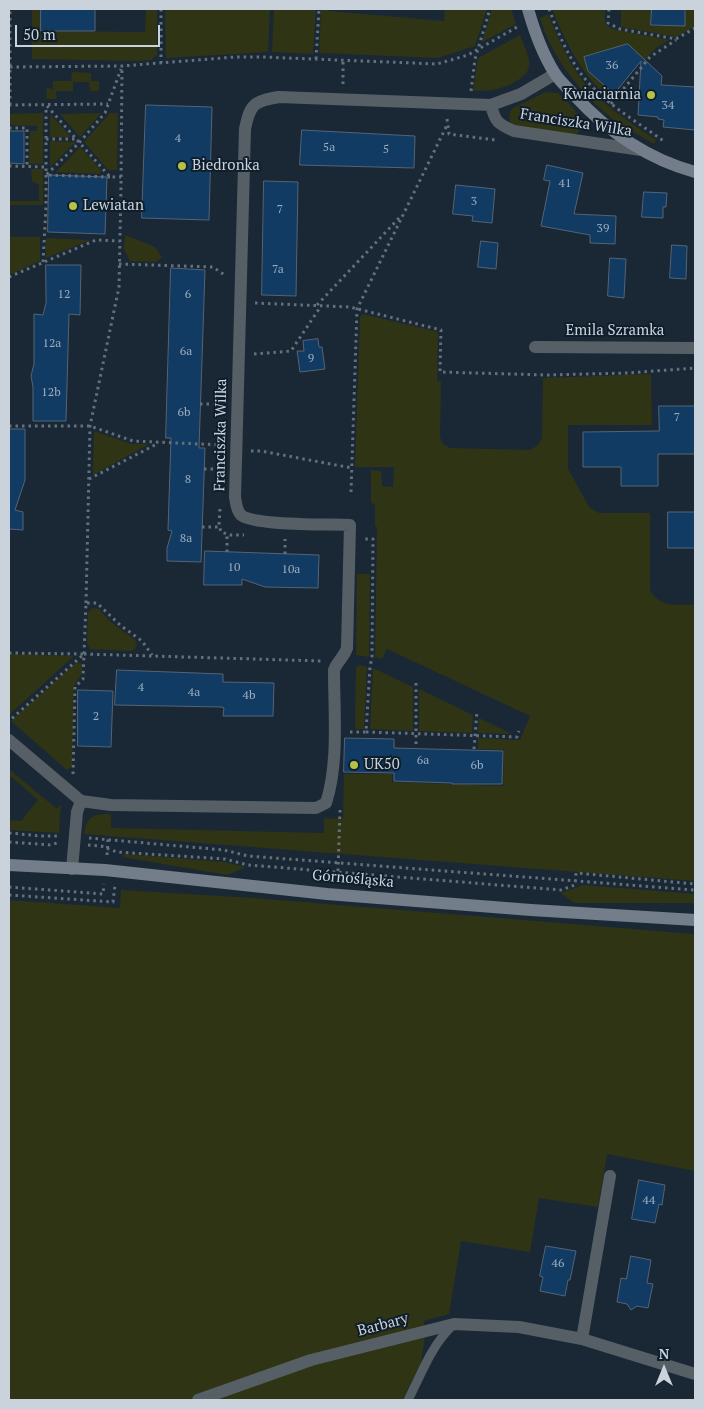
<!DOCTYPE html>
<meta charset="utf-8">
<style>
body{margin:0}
#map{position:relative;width:704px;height:1409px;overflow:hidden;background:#1a2836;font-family:"PT Serif",serif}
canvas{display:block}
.frame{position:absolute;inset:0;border:10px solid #cad3dc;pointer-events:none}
.north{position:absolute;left:639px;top:1344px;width:50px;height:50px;-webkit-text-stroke:4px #101e2c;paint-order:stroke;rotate:0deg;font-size:14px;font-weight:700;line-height:20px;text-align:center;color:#cad3dc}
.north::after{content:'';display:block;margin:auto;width:18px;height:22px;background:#cad3dc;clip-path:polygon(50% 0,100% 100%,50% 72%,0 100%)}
.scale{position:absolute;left:15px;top:25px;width:145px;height:22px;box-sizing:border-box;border:2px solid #cad3dc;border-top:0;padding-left:6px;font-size:15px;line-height:18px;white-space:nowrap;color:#cad3dc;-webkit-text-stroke:4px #101e2c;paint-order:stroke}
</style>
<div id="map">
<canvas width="704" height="1409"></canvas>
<div class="frame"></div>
<div class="north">N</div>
<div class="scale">50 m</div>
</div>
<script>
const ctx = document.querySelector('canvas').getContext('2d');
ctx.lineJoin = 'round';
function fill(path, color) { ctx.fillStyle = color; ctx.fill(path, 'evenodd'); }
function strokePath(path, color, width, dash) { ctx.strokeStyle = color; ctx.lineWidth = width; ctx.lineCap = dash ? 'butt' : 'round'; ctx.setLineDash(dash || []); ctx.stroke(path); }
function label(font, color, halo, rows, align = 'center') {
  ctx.font = font + ' "PT Serif",serif'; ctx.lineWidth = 4; ctx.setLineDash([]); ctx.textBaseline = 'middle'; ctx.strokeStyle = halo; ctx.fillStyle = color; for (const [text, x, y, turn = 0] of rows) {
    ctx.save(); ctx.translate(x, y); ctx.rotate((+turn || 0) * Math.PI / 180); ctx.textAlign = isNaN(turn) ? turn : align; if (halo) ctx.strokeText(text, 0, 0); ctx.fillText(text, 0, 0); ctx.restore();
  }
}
fill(new Path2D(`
 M 32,9 L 41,9 L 41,31 L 145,32 L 146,9 L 157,9 L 157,55 L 151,60 L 140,61 L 32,59 Z
 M 165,9 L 270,9 L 268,52 L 166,58 Z
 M 274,9 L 308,10 L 316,9 L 313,54 L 272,52 Z
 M 321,9 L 328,9 L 328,11 L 444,21 L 445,9 L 487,9 L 475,46 L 438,58 L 319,53 Z
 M 492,9 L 511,9 L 516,24 L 482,42 Z
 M 552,9 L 605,9 L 605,24 L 612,29 L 669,40 L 656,48 L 645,60 L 626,43 L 626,45 L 584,56 L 588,71 L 614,94 L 609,98 C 581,74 566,43 552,9 Z
 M 621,9 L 651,9 L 651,26 L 685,26 L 686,9 L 695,9 L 695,26 L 676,37 L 621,27 Z
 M 548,14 C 556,33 564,52 575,70 C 594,100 627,120 656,140 L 654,144 C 641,136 627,129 614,120 C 581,94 552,58 540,18 Z
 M 520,35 C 523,44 530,56 529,65 C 529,79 504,88 492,90 C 486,91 479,90 473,91 L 478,58 Z
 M 72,72 L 91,73 L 91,81 L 99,81 L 99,91 L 90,91 L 89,82 L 73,82 L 73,91 L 56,91 L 56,99 L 46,99 L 47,88 L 53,89 L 53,81 L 71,81 Z
 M 546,92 L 558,93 C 569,104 599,128 569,137 L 511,124 C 509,118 508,113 513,108 Z
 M 43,113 L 43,164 L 29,164 L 30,131 L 37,131 L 37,126 L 9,125 L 9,114 Z
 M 101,113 L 80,137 L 60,114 Z
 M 110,113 L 118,113 L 117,170 L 108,170 L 84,142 Z
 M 50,114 L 71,137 L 50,137 Z
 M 50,141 L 76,142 L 50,167 Z
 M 80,147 L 101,170 L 100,174 L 56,172 Z
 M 31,169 L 43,169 L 43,205 L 9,205 L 9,201 L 39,201 L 39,185 L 32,181 Z
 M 125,235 L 155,247 L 162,257 L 156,262 L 130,261 L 124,249 Z
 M 9,237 L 40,237 L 40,261 L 9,275 Z
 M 46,238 L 90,240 L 46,258 Z
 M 363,314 L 438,332 L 437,381 L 441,381 L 440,437 L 443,444 L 450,448 L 529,450 L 537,446 L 542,438 L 543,378 L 651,374 L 652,425 L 568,425 L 568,469 L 589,507 L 599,513 L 650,513 L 650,591 C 663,609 675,604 695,605 L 695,881 L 84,834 C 87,815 94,814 111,814 L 111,828 L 324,833 L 324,818 L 343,819 L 344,774 L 392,774 L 392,782 L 503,786 L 504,750 L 478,749 L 478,738 L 520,740 L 530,716 L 387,649 L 382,659 L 375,657 L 377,527 L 375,526 L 375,504 L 371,503 L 371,470 L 381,471 L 382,486 L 393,487 L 394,467 L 355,467 L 360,317 Z
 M 94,431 L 131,444 L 149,444 L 93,475 Z
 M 357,574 L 370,574 L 369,657 L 356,655 Z
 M 93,608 L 99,609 L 112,623 L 135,640 L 137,645 L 135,649 L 131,651 L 90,649 L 87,642 L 88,612 Z
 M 9,654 L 74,656 L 9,715 Z
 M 77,662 L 82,664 L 82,673 L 74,686 L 72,766 L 67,770 L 12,722 L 13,719 Z
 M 360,665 L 367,667 L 364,729 L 355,729 L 356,667 Z
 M 373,668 L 413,687 L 413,731 L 370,729 Z
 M 419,689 L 473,715 L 472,733 L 419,731 Z
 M 479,718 L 512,734 L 478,733 Z
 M 9,769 L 57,809 L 61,804 L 59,833 L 9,830 L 9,820 L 21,821 L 38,800 L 9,775 Z
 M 125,854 L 224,862 L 246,867 L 227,875 L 123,857 L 123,855 Z
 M 583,885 L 695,894 L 695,903 L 574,903 L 561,893 Z
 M 121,890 L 254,898 L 695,934 L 695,1171 L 607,1154 L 598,1207 L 539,1198 L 530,1252 L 461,1241 L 449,1314 L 424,1321 L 425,1336 L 421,1363 L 402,1400 L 9,1400 L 9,900 L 120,908 Z`), '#2f3414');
const building = new Path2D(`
 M 41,9 L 95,9 L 95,31 L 41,31 Z
 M 652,9 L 685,9 L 685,26 L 651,25 Z
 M 628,44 L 662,76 L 661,85 L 695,87 L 695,130 L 663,127 L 664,120 L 658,119 L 658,117 L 638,115 L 641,61 L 614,94 L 588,71 L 584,57 Z
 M 146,105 L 212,107 L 209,220 L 142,218 Z
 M 302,130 L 415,136 L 414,168 L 300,165 Z
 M 9,131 L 24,131 L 24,164 L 9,163 Z
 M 547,165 L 583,173 L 574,214 L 616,216 L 615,244 L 590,243 L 590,235 L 541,226 L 550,181 L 544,180 Z
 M 49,175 L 107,177 L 105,234 L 48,232 Z
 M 264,181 L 298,182 L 296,296 L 262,295 Z
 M 456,185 L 495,189 L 492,223 L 472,221 L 473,216 L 453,214 Z
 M 644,192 L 667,193 L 666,207 L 663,207 L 663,218 L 642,217 Z
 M 481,241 L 498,243 L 496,269 L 478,267 Z
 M 672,245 L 687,246 L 686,279 L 670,278 Z
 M 610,258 L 626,259 L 624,298 L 608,296 Z
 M 46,265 L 81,265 L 80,315 L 69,314 L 66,421 L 33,421 L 33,387 L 31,376 L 34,364 L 34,314 L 43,315 L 46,303 Z
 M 171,268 L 205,270 L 199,448 L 205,448 L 201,562 L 167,561 L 167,548 L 172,531 L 168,530 L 171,438 L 166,438 Z
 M 318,339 L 319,347 L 322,347 L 325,369 L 300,372 L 297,351 L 304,351 L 303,341 Z
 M 659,406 L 695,406 L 695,454 L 658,454 L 658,486 L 621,486 L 621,467 L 583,467 L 583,432 L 659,431 Z
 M 9,429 L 25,429 L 25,480 L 15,510 L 23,512 L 23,530 L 9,529 Z
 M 668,512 L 695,512 L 695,548 L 668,548 Z
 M 205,551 L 319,555 L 318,588 L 265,587 L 242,579 L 242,585 L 204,585 Z
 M 117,670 L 223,674 L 223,682 L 274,683 L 273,716 L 223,716 L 224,708 L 221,707 L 115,705 Z
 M 78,690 L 113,691 L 111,747 L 78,746 Z
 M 345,738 L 394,739 L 394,748 L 503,751 L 502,784 L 452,784 L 452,783 L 394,781 L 394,773 L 344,772 Z
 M 639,1180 L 665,1185 L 662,1205 L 659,1204 L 655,1223 L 632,1219 Z
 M 546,1246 L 576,1251 L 570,1280 L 568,1280 L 565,1296 L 540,1291 L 543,1277 L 540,1276 Z
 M 631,1256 L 651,1260 L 647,1283 L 653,1284 L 648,1308 L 637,1306 L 631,1310 L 627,1304 L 617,1302 L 621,1278 L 626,1279 Z`);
fill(building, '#113b62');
strokePath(building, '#546475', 1);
strokePath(new Path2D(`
 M 161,9 L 161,63
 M 549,9 C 557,30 566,52 579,71 C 601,102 635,120 665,142
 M 609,9 L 608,23 L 620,29 L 676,39 L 695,28
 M 316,59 L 319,9
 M 10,67 L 122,66 L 235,57 L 263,57 L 437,64 L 468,55 L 517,27
 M 343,84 L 343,60
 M 471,91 L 475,59 L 490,9
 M 611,104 L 650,57 L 676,40
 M 9,105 L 108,104
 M 10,105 L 10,9
 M 47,106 L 110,177 L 121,177
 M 447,119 L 449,134 L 495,140
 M 9,128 L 27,128 L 27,167
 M 46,139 L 76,139
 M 9,166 L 46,167
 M 110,177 L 46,175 L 78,144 L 105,113 L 121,69
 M 43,262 L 46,206 L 46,106
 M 119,264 L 213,267 L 226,276
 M 9,277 L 96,240 L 120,241
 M 255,303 L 350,307 L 441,330 L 440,372 L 546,375 L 628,373 L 695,368
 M 317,305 L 400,217
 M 254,354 L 291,351 L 321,306
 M 200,404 L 222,404
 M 9,426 L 90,426 L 133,441 L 222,445
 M 251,451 L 261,451 L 352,468
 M 204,469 L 220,469
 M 89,479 L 157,444
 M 351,492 L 357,309 L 448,123
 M 220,509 L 219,525 L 221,532 L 230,535 L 244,535
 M 202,527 L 220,527
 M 227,552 L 227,534
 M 285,554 L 285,539
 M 86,603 L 90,426 L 119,287 L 121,186 L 122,66
 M 9,653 L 84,654 L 9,721
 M 84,654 L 321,661
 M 416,683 L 416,747
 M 350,732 L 366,732 L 370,667 L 372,657 L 373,539 L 365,539
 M 366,732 L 517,737 L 519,731
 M 474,749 L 477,711
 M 73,774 L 75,687 L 83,679 L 86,603 L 97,603 L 120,625 L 142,641 L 152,655
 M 9,833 L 41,836 L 60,836
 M 89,838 L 224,850 L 248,856 L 695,890
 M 9,842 L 51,845 L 60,842
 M 88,845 L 101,846 L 117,852 L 225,859 L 248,865 L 561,890 L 575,885 L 576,873 L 695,884
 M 107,855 L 108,839
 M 338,871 L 340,810
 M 9,887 L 103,894 L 104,884
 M 9,895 L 113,902 L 115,885`), '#64707c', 3, [2.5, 4]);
strokePath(new Path2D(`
 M 408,1400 C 421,1375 431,1346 452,1326`), '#575f66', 9);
strokePath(new Path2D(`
 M 491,105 C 495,122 498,124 514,131 L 641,150
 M 535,347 L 695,348
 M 9,740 L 81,801 L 77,812 L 72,869
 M 81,801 L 111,805 L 316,808 L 326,803 C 339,763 334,713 334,670 C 337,662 344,657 347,648 L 350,525 C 329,524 254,526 241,515 C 236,510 236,502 235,497 L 245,129 C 250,104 254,101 279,97 L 491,105 L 521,94 L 555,74
 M 582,1339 L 610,1176
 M 198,1400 L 311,1360 L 454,1324 L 519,1327 L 582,1339 L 695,1374`), '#575f66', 12);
strokePath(new Path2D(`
 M 528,9 C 534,30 542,53 554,72 C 559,81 568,88 574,95 C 607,131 648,159 695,172
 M 9,865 L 105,870 L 327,894 L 531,910 L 695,920`), '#737e8a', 12);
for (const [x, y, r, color] of [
 [651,95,5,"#b4c24a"],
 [182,166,5,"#b4c24a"],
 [73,206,5,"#b4c24a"],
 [354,765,5,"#b4c24a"]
]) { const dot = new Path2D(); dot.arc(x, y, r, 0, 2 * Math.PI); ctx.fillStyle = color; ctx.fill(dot); strokePath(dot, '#101e2c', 2); }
label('12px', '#9cadbe', null, [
 ["36",612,66],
 ["34",668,106],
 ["4",178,139],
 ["5a",329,148],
 ["5",386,150],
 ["41",565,184],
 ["3",474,202],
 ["7",280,210],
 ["39",603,229],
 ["7a",278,270],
 ["12",64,295],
 ["6",188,295],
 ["12a",52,344],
 ["6a",186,352],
 ["9",311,359],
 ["12b",51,393],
 ["6b",184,413],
 ["7",677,418],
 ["8",188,480],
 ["8a",186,539],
 ["10",234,568],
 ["10a",291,570],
 ["4",141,688],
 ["4a",194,693],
 ["4b",249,696],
 ["2",96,717],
 ["6a",423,761],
 ["6b",477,766],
 ["44",649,1201],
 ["46",558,1264]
]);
label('15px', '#cad3dc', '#101e2c', [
 ["Kwiaciarnia",641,95,"right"],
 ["Biedronka",192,166],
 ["Lewiatan",83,206],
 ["UK50",364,765]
], 'left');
label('15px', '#cad3dc', '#101e2c', [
 ["Franciszka Wilka",576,123,9],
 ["Emila Szramka",615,331],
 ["Franciszka Wilka",221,435,-89],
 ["Górnośląska",353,879,5],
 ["Barbary",383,1325,-15]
]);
</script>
